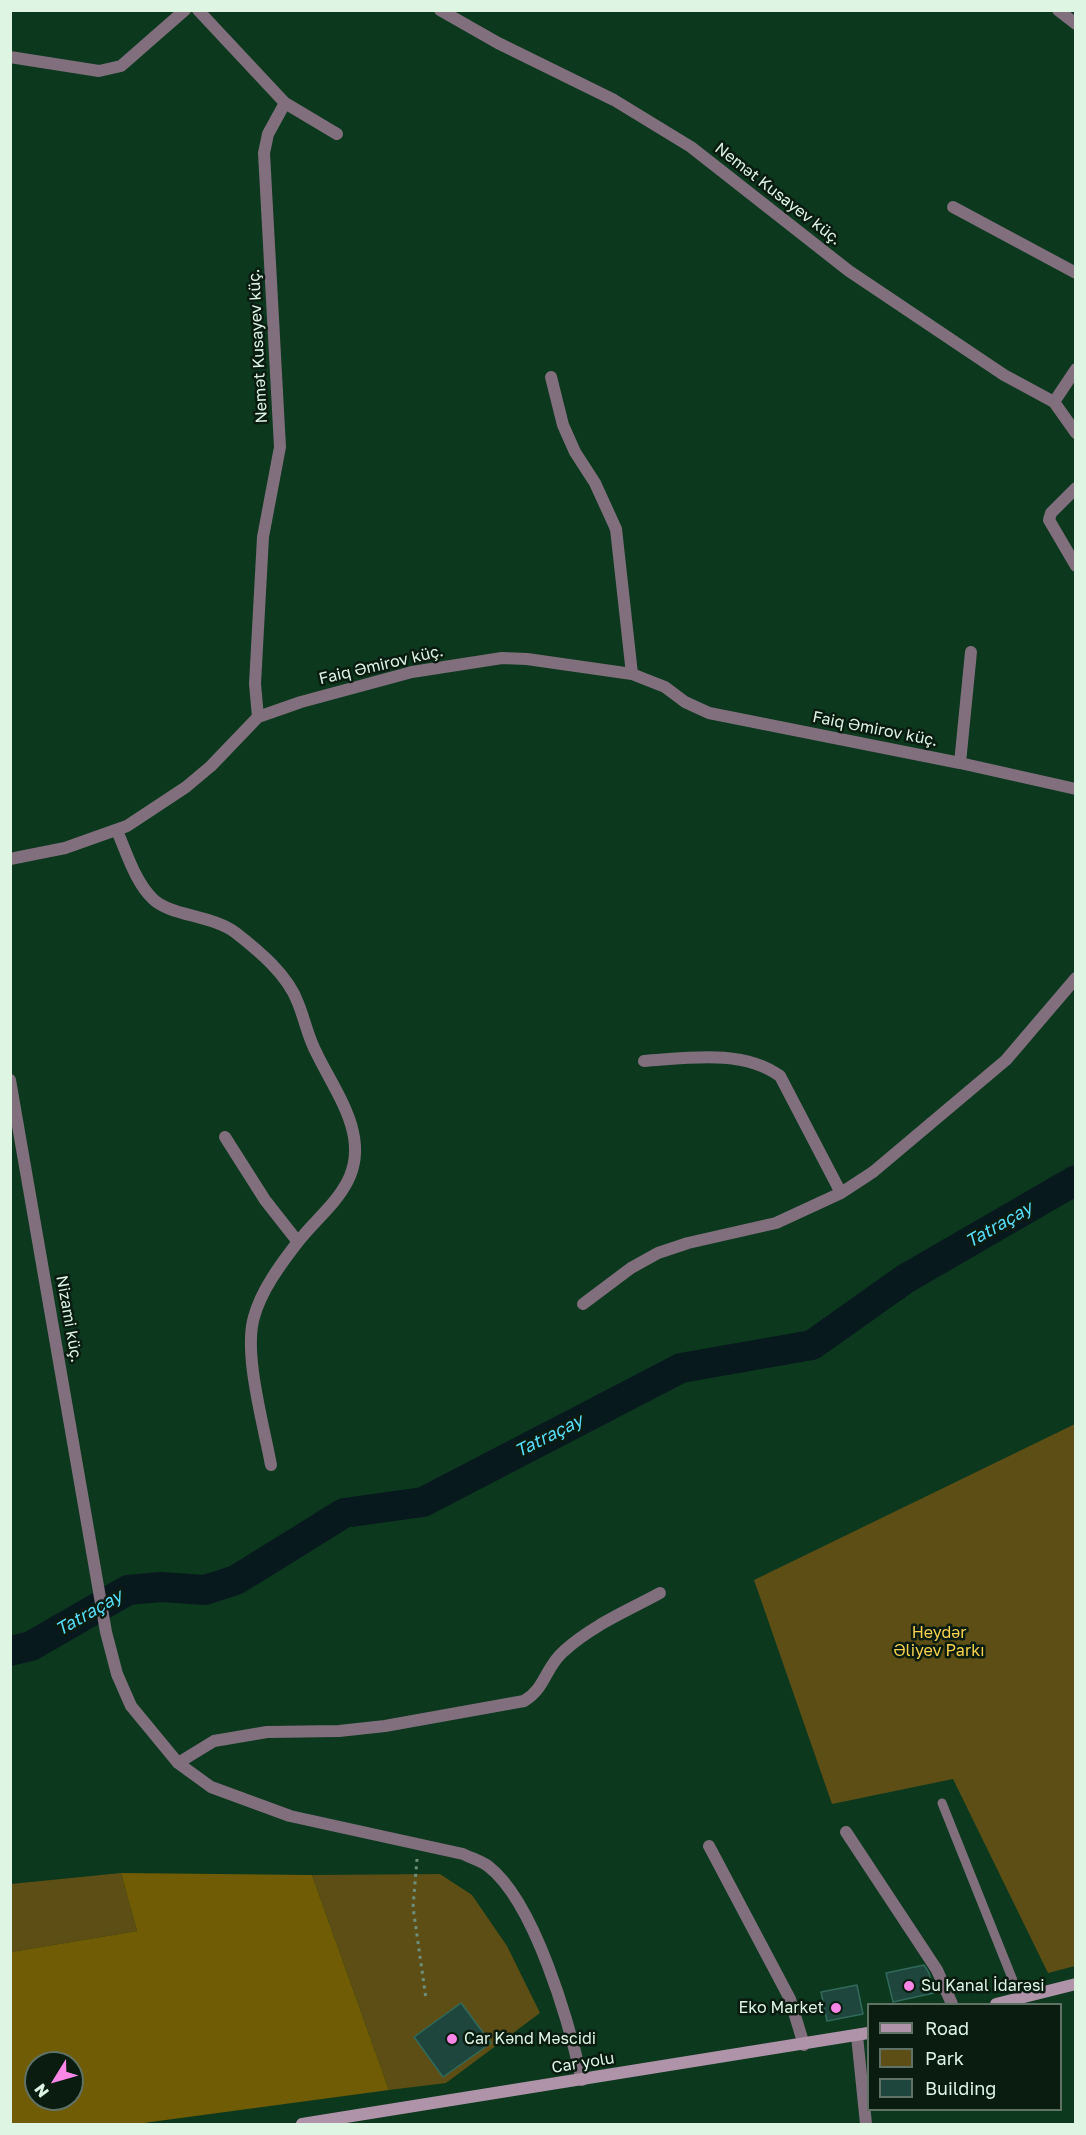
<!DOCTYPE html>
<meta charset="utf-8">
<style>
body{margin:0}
#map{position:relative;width:1086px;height:2135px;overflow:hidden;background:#0c381e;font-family:"Golos Text",sans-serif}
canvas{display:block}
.frame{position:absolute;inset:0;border:12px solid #def5e4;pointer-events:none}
.legend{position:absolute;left:867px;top:2003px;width:195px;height:108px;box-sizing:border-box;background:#0a1b10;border:2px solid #5f7265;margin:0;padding:8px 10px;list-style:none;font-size:18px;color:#def5e4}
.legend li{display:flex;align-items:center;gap:12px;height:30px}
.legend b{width:30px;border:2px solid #5f7265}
.north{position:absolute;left:24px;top:2051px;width:60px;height:60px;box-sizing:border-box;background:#0a1b10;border:2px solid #5f7265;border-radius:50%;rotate:233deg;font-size:16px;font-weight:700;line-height:24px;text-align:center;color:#def5e4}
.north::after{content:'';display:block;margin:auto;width:21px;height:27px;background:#fa87e7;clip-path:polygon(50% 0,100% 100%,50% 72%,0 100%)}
</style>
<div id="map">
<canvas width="1086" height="2135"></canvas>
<div class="frame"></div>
<ul class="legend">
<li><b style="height:8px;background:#af93a9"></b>Road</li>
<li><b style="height:16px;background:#5d4e15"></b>Park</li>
<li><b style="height:16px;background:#1f463c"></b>Building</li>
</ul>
<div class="north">N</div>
</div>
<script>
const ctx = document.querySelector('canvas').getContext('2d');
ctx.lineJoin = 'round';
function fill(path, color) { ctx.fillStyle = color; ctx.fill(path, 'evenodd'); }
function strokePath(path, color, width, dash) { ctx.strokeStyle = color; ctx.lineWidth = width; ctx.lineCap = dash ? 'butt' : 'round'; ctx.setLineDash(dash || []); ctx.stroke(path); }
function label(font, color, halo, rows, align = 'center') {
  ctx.font = font + ' "Golos Text",sans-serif'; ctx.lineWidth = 5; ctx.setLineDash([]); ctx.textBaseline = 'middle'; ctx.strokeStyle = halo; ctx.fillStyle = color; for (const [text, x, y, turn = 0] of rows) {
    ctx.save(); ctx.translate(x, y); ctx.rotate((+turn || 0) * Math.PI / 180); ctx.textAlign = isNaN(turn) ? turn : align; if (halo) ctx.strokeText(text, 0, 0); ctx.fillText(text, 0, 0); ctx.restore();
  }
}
fill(new Path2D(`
 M 1075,1424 L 1075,1966 L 1048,1973 L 953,1779 L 832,1804 L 754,1580 Z
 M 121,1873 L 137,1931 L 11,1952 L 11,1884 Z
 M 440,1874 L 472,1895 L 507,1946 L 540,2013 L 446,2083 L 389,2090 L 312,1875 Z`), '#5d4e15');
fill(new Path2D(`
 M 121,1873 L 312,1875 L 389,2090 L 136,2124 L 12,2124 L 11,1952 L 137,1931 ZM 36,2063 L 72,2063 L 72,2099 L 36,2099 Z`), '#705c04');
strokePath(new Path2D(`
 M 10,1651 L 31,1646 L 128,1590 L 161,1587 L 205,1590 L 236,1580 L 344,1513 L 423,1502 L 681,1368 L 812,1345 L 905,1279 L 1076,1180`), '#08191d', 30);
const building = new Path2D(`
 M 924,1965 L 929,1973 L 934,1993 L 893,2002 L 886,1973 Z
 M 857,1985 L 863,2014 L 827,2021 L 821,1992 Z
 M 461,2003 L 491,2043 L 443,2077 L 414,2037 Z`);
fill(building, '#1f463c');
strokePath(building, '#316a5b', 1.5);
strokePath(new Path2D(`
 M 417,1859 L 413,1907 L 426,1999`), '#6e907b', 3, [3, 4.5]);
strokePath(new Path2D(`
 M 942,1803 L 1020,1998`), '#816f7d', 9);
strokePath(new Path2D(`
 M 198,10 L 285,103 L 268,134 L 264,153 L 280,447 L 263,537 L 255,684 L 258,717
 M 440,10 L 498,43 L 614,100 L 691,147 L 849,271 L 1004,375 L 1054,402 L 1076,433
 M 1058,10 L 1076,24
 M 10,57 L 99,71 L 121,66 L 185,10
 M 285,103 L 337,134
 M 953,207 L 1076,273
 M 551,377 L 563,425 L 575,452 L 595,483 L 616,529 L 632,674
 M 1054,402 L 1076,369
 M 1076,488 L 1051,513 L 1049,520 L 1076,566
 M 960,763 L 971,652
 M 117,831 C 127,853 135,882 153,899 C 170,916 213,915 236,933 C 259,951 288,975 298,1003 C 305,1020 308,1038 317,1054 C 329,1079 347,1105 353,1132 C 365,1185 324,1208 297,1243 C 280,1265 261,1291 254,1317 C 243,1354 264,1426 271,1465
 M 10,859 L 65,848 L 127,826 L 186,787 L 211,766 L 258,717 L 301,702 L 412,672 L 502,658 L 527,659 L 632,674 L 665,687 L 685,702 L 709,713 L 960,763 L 1076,789
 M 644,1061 C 689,1058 742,1049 780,1076 L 841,1193
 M 10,1080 L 106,1632 L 117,1674 L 131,1706 L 178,1763 L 211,1787 L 290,1816 L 463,1854 C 471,1858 481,1861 488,1866 C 535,1902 569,2023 582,2080
 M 225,1137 L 265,1200 L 298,1242
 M 583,1304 L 631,1268 L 658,1253 L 688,1243 L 776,1223 L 841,1193 L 873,1172 L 1006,1060 L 1076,978
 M 178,1763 L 214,1741 L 267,1732 L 339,1731 L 385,1726 L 524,1701 C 546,1688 545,1667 564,1651 C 591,1626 627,1611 660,1593
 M 846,1832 L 937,1970 L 952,2004
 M 709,1846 L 790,1999 L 804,2045
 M 857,2036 L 866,2124`), '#816f7d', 12);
strokePath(new Path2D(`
 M 996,2004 L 1076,1984
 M 302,2124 L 868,2033`), '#af93a9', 12);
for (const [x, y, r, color] of [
 [909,1986,6,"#fa87e7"],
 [836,2008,6,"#fa87e7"],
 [452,2039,6,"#fa87e7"]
]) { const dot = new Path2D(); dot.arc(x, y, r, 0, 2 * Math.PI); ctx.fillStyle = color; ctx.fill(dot); strokePath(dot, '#0a1b10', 2); }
label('16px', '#def5e4', '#0a1b10', [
 ["Nemət Kusayev küç.",778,194,38],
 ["Nemət Kusayev küç.",258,346,-93],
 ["Faiq Əmirov küç.",381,665,-13],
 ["Faiq Əmirov küç.",875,729,11],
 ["Nizami küç.",69,1319,80],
 ["Car yolu",583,2063,-9]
]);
label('16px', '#f7d34f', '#0a1b10', [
 ["Heydər",939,1633],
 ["Əliyev Parkı",939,1651]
]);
label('16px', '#def5e4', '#0a1b10', [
 ["Su Kanal İdarəsi",921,1986],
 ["Eko Market",824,2008,"right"],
 ["Car Kənd Məscidi",464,2039]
], 'left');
label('italic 18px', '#57ddf9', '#0a1b10', [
 ["Tatraçay",999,1225,-30],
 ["Tatraçay",549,1436,-27],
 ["Tatraçay",89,1613,-30]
]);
</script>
